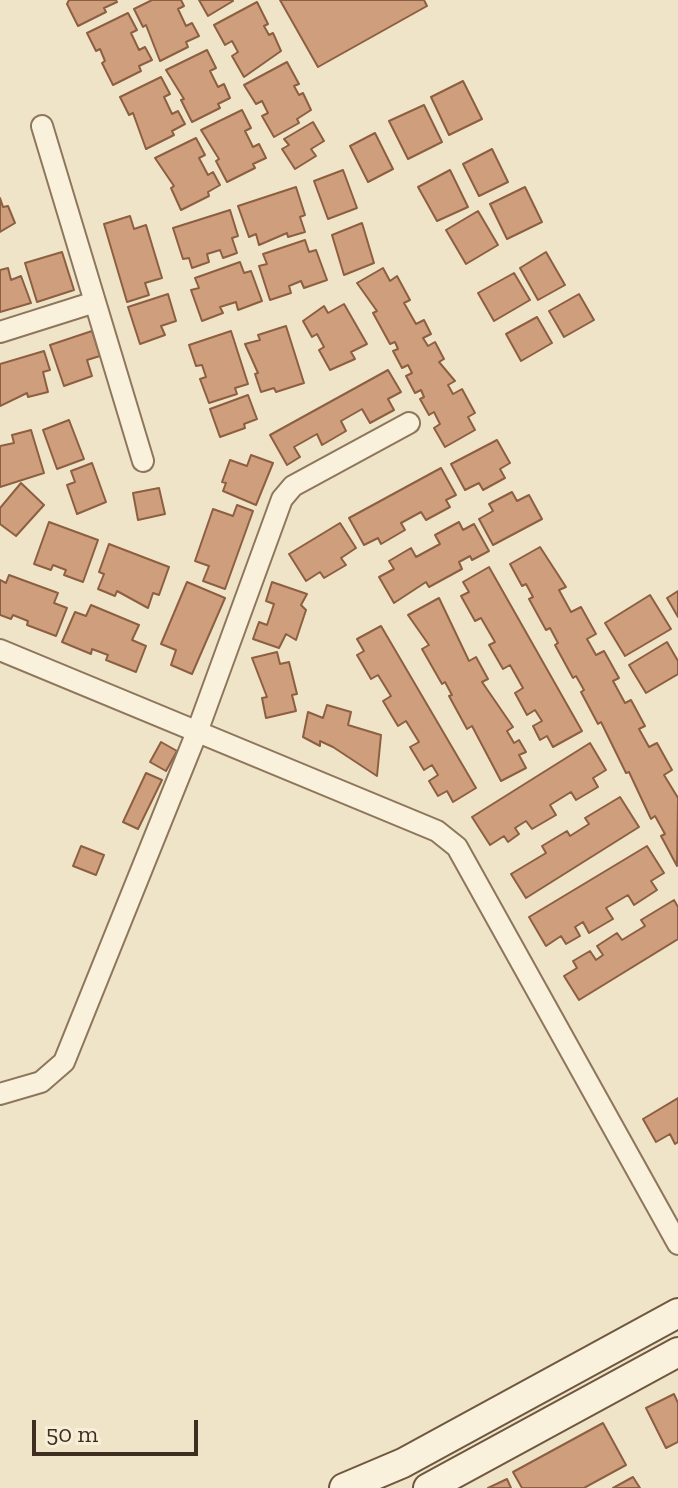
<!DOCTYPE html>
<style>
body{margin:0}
#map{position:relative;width:678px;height:1488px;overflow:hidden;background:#f0e4c8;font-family:"Zilla Slab",serif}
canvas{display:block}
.scale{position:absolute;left:32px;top:1420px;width:166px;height:36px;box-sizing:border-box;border:4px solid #3d2e20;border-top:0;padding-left:10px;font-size:24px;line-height:28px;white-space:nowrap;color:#3d2e20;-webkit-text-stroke:6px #f7eed8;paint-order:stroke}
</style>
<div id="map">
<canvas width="678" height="1488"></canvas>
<div class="scale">50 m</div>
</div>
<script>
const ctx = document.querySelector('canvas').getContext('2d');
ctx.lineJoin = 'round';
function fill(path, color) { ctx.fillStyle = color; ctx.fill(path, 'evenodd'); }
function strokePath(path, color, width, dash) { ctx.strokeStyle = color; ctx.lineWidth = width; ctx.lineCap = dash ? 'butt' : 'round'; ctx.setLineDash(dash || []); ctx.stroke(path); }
const building = new Path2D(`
 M 69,0 L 116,0 L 117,2 L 104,8 L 106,12 L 78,26 L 67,4 Z
 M 152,0 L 181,0 L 184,6 L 178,9 L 186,26 L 192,23 L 199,36 L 186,42 L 188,47 L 160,61 L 146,25 L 143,27 L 134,9 Z
 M 199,0 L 232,0 L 233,1 L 208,16 Z
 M 280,0 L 424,0 L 427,6 L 318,67 Z
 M 257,2 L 268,24 L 264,26 L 269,35 L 273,33 L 281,51 L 244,77 L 232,56 L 238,52 L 232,41 L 225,45 L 214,25 Z
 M 128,13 L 137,30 L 131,33 L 139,50 L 145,47 L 152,60 L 139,66 L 141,71 L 113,85 L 102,63 L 105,61 L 100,49 L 96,51 L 87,33 Z
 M 207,50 L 216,68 L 210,71 L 218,87 L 224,84 L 230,98 L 218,104 L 220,108 L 192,122 L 181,100 L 184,99 L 166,70 Z
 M 287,62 L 299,84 L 294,86 L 299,95 L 303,93 L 311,110 L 297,119 L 299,123 L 274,137 L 262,116 L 268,113 L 262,101 L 256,104 L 244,85 Z
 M 161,77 L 170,94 L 164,97 L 172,114 L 178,111 L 185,124 L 172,131 L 174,135 L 146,149 L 133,113 L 129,115 L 120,97 Z
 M 463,81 L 482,119 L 449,135 L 431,97 Z
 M 424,105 L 442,142 L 408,159 L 389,121 Z
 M 242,110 L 251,128 L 245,131 L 253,147 L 259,144 L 266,158 L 253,164 L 255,168 L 227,182 L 216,161 L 219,159 L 201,130 Z
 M 313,122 L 324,141 L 311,149 L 316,156 L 295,169 L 282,149 L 289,145 L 284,139 Z
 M 375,133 L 393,169 L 368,182 L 350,146 Z
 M 196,138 L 205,155 L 199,158 L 208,175 L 213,172 L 220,185 L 208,192 L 209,196 L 181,210 L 171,188 L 174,186 L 155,158 Z
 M 492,149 L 508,182 L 479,196 L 463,164 Z
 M 343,170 L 357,208 L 328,219 L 314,181 Z
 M 450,170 L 468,207 L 437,221 L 418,187 Z
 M 296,187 L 305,215 L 300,217 L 305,232 L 288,237 L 287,233 L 259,245 L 256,234 L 249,237 L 238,206 Z
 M 525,187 L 542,222 L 507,239 L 490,204 Z
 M 0,198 L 3,207 L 8,206 L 15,223 L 0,232 Z
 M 230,210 L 238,236 L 232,238 L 237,253 L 223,258 L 220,250 L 207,254 L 209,262 L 192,268 L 189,258 L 183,259 L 173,228 Z
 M 478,211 L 498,245 L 466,264 L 446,230 Z
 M 130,216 L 134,229 L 146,225 L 162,278 L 145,283 L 149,295 L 127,302 L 104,224 Z
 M 362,223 L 374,263 L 344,275 L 332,235 Z
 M 305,240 L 309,252 L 316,250 L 327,280 L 304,288 L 301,281 L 289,286 L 291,293 L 270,300 L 259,266 L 267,264 L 263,254 Z
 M 62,252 L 74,290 L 37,302 L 25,263 Z
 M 546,252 L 565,285 L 538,300 L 520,268 Z
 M 240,262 L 244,273 L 251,271 L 262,301 L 238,310 L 236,302 L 220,307 L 223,313 L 202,321 L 191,290 L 199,288 L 195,278 Z
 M 8,268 L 11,280 L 21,276 L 31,303 L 0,312 L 0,270 Z
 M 383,268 L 390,281 L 397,276 L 410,300 L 404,303 L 416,324 L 424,320 L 431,334 L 423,338 L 428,346 L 435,342 L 444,359 L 439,362 L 455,381 L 448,385 L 453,394 L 462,389 L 475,413 L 468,417 L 475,430 L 445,447 L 434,428 L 440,424 L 434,412 L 429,415 L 420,399 L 424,397 L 421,390 L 415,393 L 406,376 L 412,373 L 408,365 L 402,368 L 393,351 L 398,349 L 395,342 L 390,344 L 373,313 L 377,311 L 357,283 Z
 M 514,273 L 530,300 L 494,321 L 478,293 Z
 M 168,294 L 176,321 L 161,326 L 165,335 L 140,344 L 128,307 Z
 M 579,294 L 594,320 L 564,337 L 549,311 Z
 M 344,304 L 367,344 L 351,352 L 355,359 L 330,370 L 319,350 L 324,347 L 317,334 L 312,337 L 303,321 L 324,306 L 328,313 Z
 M 537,317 L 552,343 L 521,361 L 506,334 Z
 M 286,326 L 304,383 L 276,392 L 274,388 L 261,392 L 255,374 L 258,373 L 245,344 L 260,340 L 258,335 Z
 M 92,331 L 100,356 L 87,360 L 92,376 L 64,386 L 50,345 Z
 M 231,331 L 248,384 L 235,388 L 237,394 L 209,403 L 200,379 L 206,377 L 202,365 L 196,366 L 189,345 Z
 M 44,351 L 50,370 L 43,372 L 48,392 L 28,397 L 27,393 L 0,406 L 0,364 Z
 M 388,370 L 401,392 L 388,399 L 394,410 L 370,423 L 362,409 L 341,421 L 346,431 L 322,445 L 317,434 L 294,447 L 300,457 L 287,465 L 270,435 Z
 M 248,395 L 257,419 L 244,424 L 245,428 L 220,437 L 210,409 Z
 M 69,420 L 84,459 L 57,469 L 43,430 Z
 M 31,430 L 44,473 L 0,487 L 0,446 L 14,443 L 12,435 Z
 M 497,440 L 510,463 L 500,469 L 505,478 L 483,490 L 479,483 L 465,490 L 451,464 Z
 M 251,455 L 273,463 L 256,505 L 223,491 L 226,483 L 222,482 L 230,460 L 247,466 Z
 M 92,463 L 106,502 L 77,514 L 67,485 L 75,482 L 71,471 Z
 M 441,468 L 456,495 L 446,500 L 450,507 L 426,520 L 421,512 L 401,523 L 405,530 L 381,544 L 378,538 L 364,545 L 349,518 Z
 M 21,483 L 44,505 L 16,536 L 0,524 L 0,508 Z
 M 159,488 L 165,514 L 138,520 L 133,493 Z
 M 512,492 L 517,501 L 529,495 L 542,519 L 493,545 L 479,519 L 493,511 L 489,504 Z
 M 237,505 L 253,511 L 225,589 L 203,581 L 209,566 L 195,561 L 213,509 L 233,516 Z
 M 49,522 L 98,540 L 83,582 L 64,575 L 66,570 L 53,565 L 51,570 L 34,564 Z
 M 459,522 L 463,530 L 474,524 L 489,551 L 472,560 L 470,556 L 459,562 L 462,569 L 429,587 L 426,582 L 394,603 L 379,577 L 394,569 L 389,561 L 411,548 L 416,557 L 440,544 L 435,535 Z
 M 340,523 L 356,548 L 341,558 L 346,565 L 324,578 L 320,572 L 306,581 L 289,554 Z
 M 109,544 L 169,567 L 159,595 L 153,593 L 148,608 L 117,591 L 115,596 L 98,589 L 104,574 L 99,572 Z
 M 540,547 L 566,587 L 559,590 L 571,612 L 581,607 L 596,634 L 587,639 L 596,655 L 604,651 L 619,678 L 613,681 L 625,703 L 631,700 L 645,726 L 639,729 L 649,747 L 657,743 L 672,770 L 664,775 L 678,798 L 677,866 L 661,836 L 665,834 L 655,816 L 651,819 L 629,772 L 626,773 L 601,722 L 598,724 L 581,692 L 584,690 L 576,676 L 573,678 L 555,645 L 558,643 L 550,628 L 546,630 L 529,599 L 533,597 L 526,584 L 522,586 L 510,564 Z
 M 489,567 L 582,731 L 553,747 L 547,736 L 540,740 L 533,726 L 542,721 L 535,710 L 527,715 L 515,693 L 523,688 L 510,665 L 503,669 L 489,645 L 495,642 L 481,618 L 475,621 L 461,596 L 469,592 L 463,582 Z
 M 9,575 L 58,593 L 54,603 L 67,608 L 56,636 L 27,625 L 28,621 L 13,615 L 11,619 L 0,615 L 0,580 L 6,583 Z
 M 187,582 L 225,598 L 192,674 L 171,665 L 176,650 L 161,644 Z
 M 272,582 L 307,594 L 301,605 L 306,610 L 296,640 L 286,634 L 279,648 L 253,639 L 259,622 L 267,625 L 274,604 L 266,601 Z
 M 678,591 L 678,617 L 667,598 Z
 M 650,595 L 671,629 L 625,656 L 605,623 Z
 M 439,598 L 469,661 L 476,657 L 488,679 L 482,682 L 513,727 L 507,731 L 514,743 L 519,740 L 526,752 L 519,755 L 526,768 L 501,781 L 472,726 L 467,729 L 449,696 L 452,695 L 445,682 L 442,684 L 422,649 L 429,645 L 408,615 Z
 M 91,605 L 139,625 L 132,640 L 146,646 L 136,672 L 106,660 L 108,655 L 92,649 L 91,654 L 62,642 L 75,612 L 86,616 Z
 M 381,626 L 476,788 L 453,802 L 447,791 L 438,796 L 429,781 L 438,775 L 432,765 L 424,770 L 410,747 L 419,742 L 406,721 L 398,726 L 383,701 L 391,696 L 378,675 L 371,679 L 357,655 L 364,651 L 357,639 Z
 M 667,642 L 678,661 L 678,674 L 646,693 L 629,665 Z
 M 277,652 L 280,664 L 289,662 L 297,694 L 292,695 L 296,711 L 266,718 L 262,698 L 267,697 L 252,658 Z
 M 327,705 L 351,712 L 348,725 L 381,735 L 377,776 L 333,747 L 320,741 L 320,746 L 303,737 L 308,712 L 323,718 Z
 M 161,742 L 177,751 L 166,771 L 150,762 Z
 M 590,743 L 606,770 L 593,778 L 598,787 L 576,800 L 571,792 L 550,805 L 556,815 L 532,829 L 526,821 L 515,828 L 519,834 L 508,842 L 504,836 L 490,845 L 472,817 Z
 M 146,773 L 162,780 L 138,829 L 123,822 Z
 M 620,797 L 639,827 L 526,898 L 511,874 L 546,853 L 542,846 L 567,831 L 570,836 L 589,824 L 585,818 Z
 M 81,846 L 104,855 L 96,875 L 73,866 Z
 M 647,846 L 664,873 L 651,881 L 657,890 L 634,905 L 628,895 L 606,908 L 613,919 L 589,933 L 583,922 L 575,927 L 580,936 L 566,944 L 561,936 L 546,946 L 529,917 Z
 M 674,900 L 678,907 L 678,939 L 579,1000 L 564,976 L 577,968 L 573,961 L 590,951 L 596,960 L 603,955 L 597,946 L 617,933 L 622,940 L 645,926 L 641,920 Z
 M 678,1098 L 678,1142 L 675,1144 L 670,1134 L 656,1142 L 643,1119 Z
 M 674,1394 L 678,1403 L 678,1442 L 666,1448 L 646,1408 Z
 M 603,1423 L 626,1465 L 584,1488 L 522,1488 L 513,1472 Z
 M 633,1477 L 640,1488 L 613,1488 Z
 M 507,1479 L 511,1488 L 488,1488 Z`);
fill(building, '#cf9f7d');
strokePath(building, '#8d5f41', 2);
const street = new Path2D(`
 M 42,126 L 143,461
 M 0,332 L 95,302
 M 0,650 L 437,831 L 457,847 L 678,1244
 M 0,1094 L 41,1082 L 64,1062 L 197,732 L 282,499 L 293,486 L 409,423`);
const secondary = new Path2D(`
 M 344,1488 L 403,1463 L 678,1313
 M 428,1488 L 678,1352`);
strokePath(street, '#8d765c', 24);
strokePath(secondary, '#6f573f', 32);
strokePath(street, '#faf1dc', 20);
strokePath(secondary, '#faf1dc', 28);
</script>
